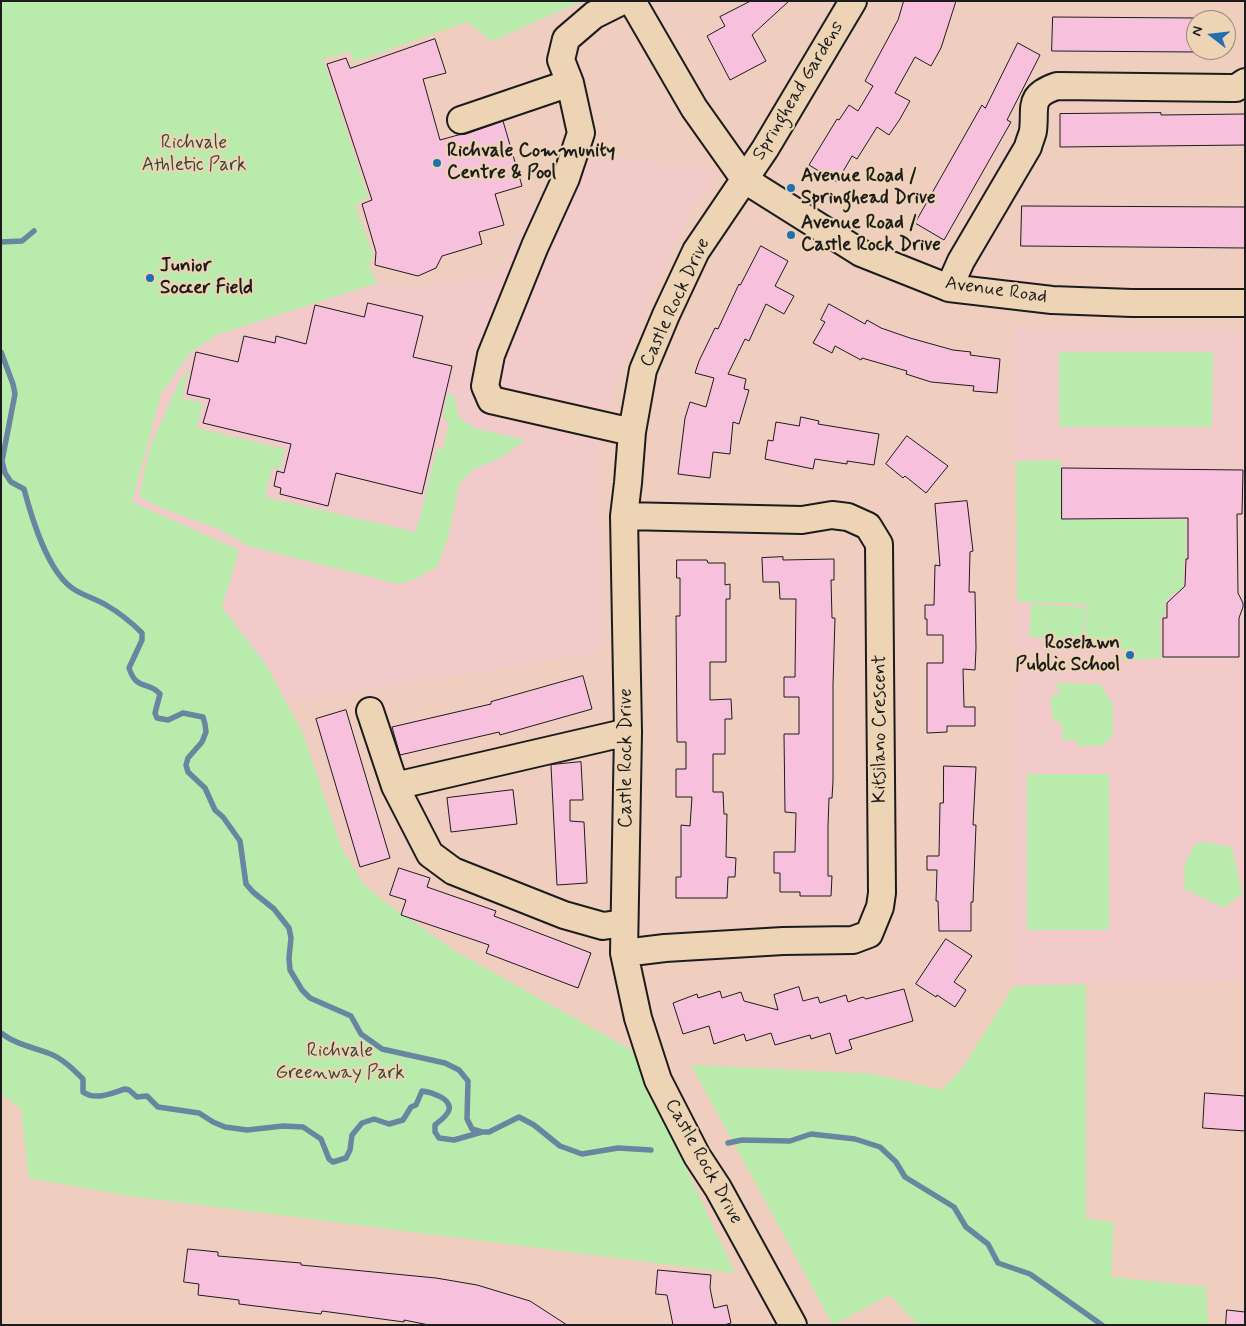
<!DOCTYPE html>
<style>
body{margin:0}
#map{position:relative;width:1246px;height:1326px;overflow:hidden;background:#efcec0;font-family:Mynerve,sans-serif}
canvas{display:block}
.frame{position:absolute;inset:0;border:2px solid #1c1c1c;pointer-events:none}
.north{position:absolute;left:1186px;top:10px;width:50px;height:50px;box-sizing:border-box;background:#ecd4b4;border:1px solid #998a77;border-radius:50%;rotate:286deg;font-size:14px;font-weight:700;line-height:20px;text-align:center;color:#1c1c1c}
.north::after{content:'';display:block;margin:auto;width:18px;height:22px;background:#1f6fb2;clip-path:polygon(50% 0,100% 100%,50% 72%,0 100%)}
</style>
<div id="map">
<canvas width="1246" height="1326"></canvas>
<div class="frame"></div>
<div class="north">N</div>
</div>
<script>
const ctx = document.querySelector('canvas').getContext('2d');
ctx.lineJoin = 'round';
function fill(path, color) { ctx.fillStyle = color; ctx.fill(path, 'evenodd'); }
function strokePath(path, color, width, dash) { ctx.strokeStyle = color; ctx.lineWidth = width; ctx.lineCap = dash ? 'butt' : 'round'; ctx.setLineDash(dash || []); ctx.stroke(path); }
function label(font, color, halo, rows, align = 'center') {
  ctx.font = font + ' Mynerve,sans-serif'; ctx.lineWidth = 4.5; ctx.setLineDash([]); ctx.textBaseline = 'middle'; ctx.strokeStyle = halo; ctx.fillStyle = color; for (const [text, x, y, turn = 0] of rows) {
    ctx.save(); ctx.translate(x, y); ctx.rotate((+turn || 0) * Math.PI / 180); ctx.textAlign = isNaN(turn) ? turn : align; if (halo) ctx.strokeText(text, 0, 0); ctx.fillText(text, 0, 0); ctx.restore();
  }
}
fill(new Path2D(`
 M 563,150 L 720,170 L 684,224 L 619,373 L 600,446 L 603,652 L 287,703 L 267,666 L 222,607 L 132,502 L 161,394 L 190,353 L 216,335 L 377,283 L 409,289 L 501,272 Z
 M 1015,328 L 1245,330 L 1245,980 L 1014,986 Z`), '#f1cac9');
fill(new Path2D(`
 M 1,1 L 582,1 L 492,41 L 467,22 L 354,62 L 350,51 L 323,59 L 368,197 L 355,205 L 373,254 L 369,266 L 377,283 L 216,335 L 190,353 L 161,394 L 132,502 L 239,550 L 222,607 L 267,666 L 303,734 L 342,849 L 364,884 L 385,902 L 455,951 L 631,1050 L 735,1273 L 130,1196 L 29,1178 L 21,1109 L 1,1094 Z
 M 1059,352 L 1213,352 L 1212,427 L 1059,427 Z
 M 189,368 L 182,398 L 203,403 L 197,428 L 285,449 L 280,470 L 272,468 L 265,497 L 416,532 L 437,448 L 443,449 L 449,421 L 443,419 L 447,395 L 454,394 L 459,417 L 474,428 L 525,440 L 504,456 L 473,470 L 459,484 L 449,534 L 437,567 L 415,579 L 398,584 L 248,546 L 219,529 L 161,508 L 139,496 L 150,447 L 179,382 Z
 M 1061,460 L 1061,520 L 1186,520 L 1186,557 L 1184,559 L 1183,591 L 1175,592 L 1165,602 L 1165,616 L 1160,617 L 1161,658 L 1123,661 L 1123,649 L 1085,643 L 1086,604 L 1017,602 L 1016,461 Z
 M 1031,604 L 1085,607 L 1083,640 L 1029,637 Z
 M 1056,683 L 1100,684 L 1113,705 L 1113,736 L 1102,746 L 1077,746 L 1075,739 L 1063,741 L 1061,722 L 1053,721 L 1050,697 L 1060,694 Z
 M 1027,774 L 1109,774 L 1109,930 L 1027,930 Z
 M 1205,842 L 1232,847 L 1242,893 L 1224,908 L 1183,888 L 1185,882 L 1184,866 L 1194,845 Z
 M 1086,984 L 1086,1219 L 1114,1222 L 1111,1277 L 1206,1287 L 1208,1325 L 919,1325 L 889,1295 L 833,1325 L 691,1065 L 874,1074 L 941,1090 L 961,1070 L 1014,986 Z`), '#b9ecac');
strokePath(new Path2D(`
 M 1,242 L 22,241 L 34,231
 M 1,352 L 13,384 L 15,394 L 2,461 L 5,473 L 11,482 L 24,489 C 32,519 48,574 75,590 C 85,596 96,599 106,605 C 120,613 131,622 142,633 L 142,640 L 129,668 C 137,692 148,680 160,694 L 155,713 L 157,718 L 168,720 L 183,713 L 203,717 L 205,724 L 206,732 L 202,742 L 188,758 L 186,765 L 188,772 L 205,788 L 215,810 L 223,817 L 240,841 L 246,884 L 253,892 L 274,909 L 289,928 L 291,938 L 289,958 L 290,970 L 302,990 L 310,998 L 351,1016 L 361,1034 L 382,1049 L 445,1063 L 459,1070 L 468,1081 L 467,1119 L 472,1129 L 482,1132
 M 1,1033 C 15,1044 32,1047 48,1053 C 62,1058 73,1069 83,1079 L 83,1092 C 96,1101 112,1093 125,1089 L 129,1090 L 137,1097 L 147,1096 L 158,1107 L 199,1113 L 213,1122 L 225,1127 L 247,1130 L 283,1126 L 303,1127 L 321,1139 L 329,1159 L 333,1162 L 346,1158 L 350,1150 L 352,1135 L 362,1123 L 374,1119 L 389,1124 L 403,1120 L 411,1107 L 416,1105 L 422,1091 C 430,1092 452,1098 449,1110 C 447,1116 440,1121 435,1125 L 435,1132 L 439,1138 L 454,1140 L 482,1132 L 489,1132 L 519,1117 L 534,1125 L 560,1146 L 582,1154 L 618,1148 L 651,1150
 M 728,1143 L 742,1140 L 790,1141 L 811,1134 L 855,1139 L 880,1147 L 896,1162 L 905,1177 L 954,1207 L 966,1227 L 988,1244 L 998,1263 L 1030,1274 L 1102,1325`), '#6986a1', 5.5);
const building = new Path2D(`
 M 751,1 L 789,1 L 752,35 L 766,61 L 730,80 L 707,36 L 725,26 L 720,17 Z
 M 904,1 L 956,1 L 941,48 L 931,66 L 915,57 L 895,93 L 910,101 L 900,119 L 889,135 L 877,127 L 857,159 L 852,156 L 837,182 L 809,165 L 837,119 L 839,120 L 849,105 L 858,111 L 873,86 L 865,81 L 898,20 Z
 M 1053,17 L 1196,18 L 1196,52 L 1052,51 Z
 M 435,39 L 446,73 L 423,79 L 440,140 L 458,135 L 466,134 L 503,121 L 522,186 L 495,194 L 504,225 L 479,232 L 482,244 L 442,256 L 436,268 L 418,276 L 375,265 L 376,252 L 362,204 L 372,200 L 327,64 L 346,58 L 350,68 Z
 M 1018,43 L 1040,55 L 1007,120 L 1011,122 L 944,240 L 915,223 L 982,105 L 985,108 Z
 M 1161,113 L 1161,115 L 1245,114 L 1245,145 L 1060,147 L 1060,114 Z
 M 1022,206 L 1245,207 L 1245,248 L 1021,246 Z
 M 761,246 L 788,261 L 775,286 L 794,296 L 784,314 L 766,304 L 749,341 L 745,339 L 728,374 L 746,379 L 744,389 L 749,390 L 739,424 L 733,422 L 730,454 L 713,452 L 710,478 L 678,474 L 685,418 L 690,402 L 706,407 L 714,378 L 695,373 L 699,361 L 715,328 L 718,329 L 739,284 L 740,285 Z
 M 368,303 L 423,316 L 413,357 L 452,366 L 422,494 L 336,473 L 328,506 L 280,494 L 281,488 L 274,486 L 277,471 L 284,473 L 291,444 L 203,423 L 210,399 L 187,394 L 196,352 L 238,362 L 244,336 L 275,343 L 276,336 L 306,344 L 315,305 L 364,317 Z
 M 829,304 L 865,324 L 867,320 L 881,328 L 910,338 L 953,350 L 971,352 L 970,355 L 1000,359 L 997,393 L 973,391 L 974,386 L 931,382 L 906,374 L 907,371 L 862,358 L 861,360 L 835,346 L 832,353 L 813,343 L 825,322 L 821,320 Z
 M 801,417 L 819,421 L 818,424 L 879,434 L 874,465 L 847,461 L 847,464 L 815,459 L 813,469 L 765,459 L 768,440 L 773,441 L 776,422 L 799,426 Z
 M 907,436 L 948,466 L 926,493 L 905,476 L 903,478 L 886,464 Z
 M 1062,468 L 1243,470 L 1242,514 L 1237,514 L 1238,593 L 1243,603 L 1243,607 L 1239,618 L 1239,657 L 1163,657 L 1163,618 L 1167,618 L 1167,603 L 1185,586 L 1186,559 L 1188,559 L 1188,518 L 1062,519 Z
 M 967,501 L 973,551 L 970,552 L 969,592 L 975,592 L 976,648 L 975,670 L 963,669 L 964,707 L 975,707 L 975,726 L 947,726 L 947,732 L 927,733 L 927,663 L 943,663 L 943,635 L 927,635 L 927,619 L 925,619 L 925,605 L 934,605 L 935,565 L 940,566 L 935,504 Z
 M 783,557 L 783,560 L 834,559 L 834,580 L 831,580 L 832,618 L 835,618 L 833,685 L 833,781 L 832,798 L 829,798 L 828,826 L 828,876 L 832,876 L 831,896 L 800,896 L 800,892 L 780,892 L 780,873 L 774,873 L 774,852 L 795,852 L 796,813 L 785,812 L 784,734 L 799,734 L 799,697 L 784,697 L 784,677 L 795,677 L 796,599 L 780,599 L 779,582 L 763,582 L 762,558 Z
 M 677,560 L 707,560 L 708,563 L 725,563 L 725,585 L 730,584 L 730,599 L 726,599 L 726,662 L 710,662 L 710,700 L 731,699 L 732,719 L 725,719 L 725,754 L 713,754 L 713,792 L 723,792 L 724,814 L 727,814 L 726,857 L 736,858 L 735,877 L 728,877 L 727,898 L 676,898 L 676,877 L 681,877 L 681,825 L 690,826 L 692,797 L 676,797 L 676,769 L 686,769 L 686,742 L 677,742 L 676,616 L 680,616 L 680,578 L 677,578 Z
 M 583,676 L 592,709 L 500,735 L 499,732 L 400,755 L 392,727 L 491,704 L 491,702 Z
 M 346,710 L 390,858 L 360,867 L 316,719 Z
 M 581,762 L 583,800 L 570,800 L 570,821 L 584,822 L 587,883 L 557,885 L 551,765 Z
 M 944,766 L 976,767 L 973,825 L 976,825 L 973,902 L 971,902 L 971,931 L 939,931 L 938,901 L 936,901 L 937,870 L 927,870 L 927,856 L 939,856 L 940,803 L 943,803 Z
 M 513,790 L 517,824 L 451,832 L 447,798 Z
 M 399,868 L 430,878 L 427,887 L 496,911 L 494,916 L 591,953 L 578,988 L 486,953 L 489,945 L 401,915 L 406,900 L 390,895 Z
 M 946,939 L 972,956 L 954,982 L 966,990 L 955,1007 L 937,995 L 936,997 L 916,984 Z
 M 799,987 L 803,1001 L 818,997 L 820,1003 L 846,995 L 848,1002 L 863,997 L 866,999 L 904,989 L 913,1021 L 849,1040 L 852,1049 L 836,1054 L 830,1033 L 811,1039 L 810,1035 L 775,1045 L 771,1033 L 746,1041 L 744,1034 L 714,1044 L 709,1026 L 683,1034 L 673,1003 L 697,994 L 698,998 L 720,991 L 722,998 L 741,992 L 744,1001 L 778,1010 L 774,995 Z
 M 1205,1093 L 1245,1096 L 1245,1131 L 1203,1128 Z
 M 188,1249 L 218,1252 L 218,1256 L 301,1263 L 301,1265 L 436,1278 L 477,1285 L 530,1301 L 567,1325 L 429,1325 L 404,1320 L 404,1322 L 322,1311 L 321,1314 L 239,1304 L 239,1300 L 198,1295 L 199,1284 L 184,1282 Z
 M 658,1270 L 711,1275 L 710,1288 L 714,1308 L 727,1305 L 731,1323 L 724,1325 L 673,1325 L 667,1295 L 656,1294 Z
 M 1227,1310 L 1245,1312 L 1245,1325 L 1226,1325 Z`);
fill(building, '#f7c1dd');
strokePath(building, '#1c1c1c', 1);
const minor = new Path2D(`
 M 622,1 L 594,15 L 566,39 L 561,60 L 570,83 L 581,133 L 566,178 L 535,246 L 491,355 L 485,386 L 491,400 L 632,432
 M 632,1 L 694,108 L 745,180 L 861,253 L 949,288 L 1052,300 L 1132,303 L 1245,303
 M 461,120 L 570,83
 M 949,288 L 961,261 L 1028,147 C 1029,142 1032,136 1033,131 C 1036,107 1027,96 1057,86 L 1231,88 L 1236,88 L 1245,82
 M 624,516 L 802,520 L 832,515 L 848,517 L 868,526 L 879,544 L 882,893 L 880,907 L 869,934 L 853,940 L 783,941 L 665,948 L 624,953
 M 370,711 L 395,786
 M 624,923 L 603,926 L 564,915 L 453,871 L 430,854 L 395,786 L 628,732
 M 793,1325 L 718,1188 L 697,1156 L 658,1080 L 638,1018 L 624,953 L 628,732 L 624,516 L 628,483 L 632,432 L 643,370 L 666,315 L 696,251 L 765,149 L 853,1`);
strokePath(minor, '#1c1c1c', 30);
strokePath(minor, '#ecd4b4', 26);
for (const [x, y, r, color] of [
 [437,163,5,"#1f6fb2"],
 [791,188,5,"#1f6fb2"],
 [791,235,5,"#1f6fb2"],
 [150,278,5,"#1f6fb2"],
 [1130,655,5,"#1f6fb2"]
]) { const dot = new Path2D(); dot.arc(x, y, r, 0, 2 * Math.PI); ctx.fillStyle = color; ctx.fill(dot); strokePath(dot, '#ecd4b4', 2); }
label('19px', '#1c1c1c', '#ecd4b4', [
 ["Springhead Gardens",799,91,-59],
 ["Avenue Road",996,291,8],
 ["Castle Rock Drive",676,303,-65],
 ["Kitsilano Crescent",881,729,-90],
 ["Castle Rock Drive",627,758,-90],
 ["Castle Rock Drive",703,1162,61]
]);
label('19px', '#3b4639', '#ecd4b4', [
 ["Richvale",194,144],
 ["Athletic Park",194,166],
 ["Richvale",340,1052],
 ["Greenway Park",340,1074]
]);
label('bold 19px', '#1c1c1c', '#ecd4b4', [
 ["Richvale Community",447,152],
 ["Centre & Pool",447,174],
 ["Avenue Road /",801,177],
 ["Springhead Drive",801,199],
 ["Avenue Road /",801,224],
 ["Castle Rock Drive",801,246],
 ["Junior",160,267],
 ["Soccer Field",160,289],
 ["Roselawn",1120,644,"right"],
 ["Public School",1120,666,"right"]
], 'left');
</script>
